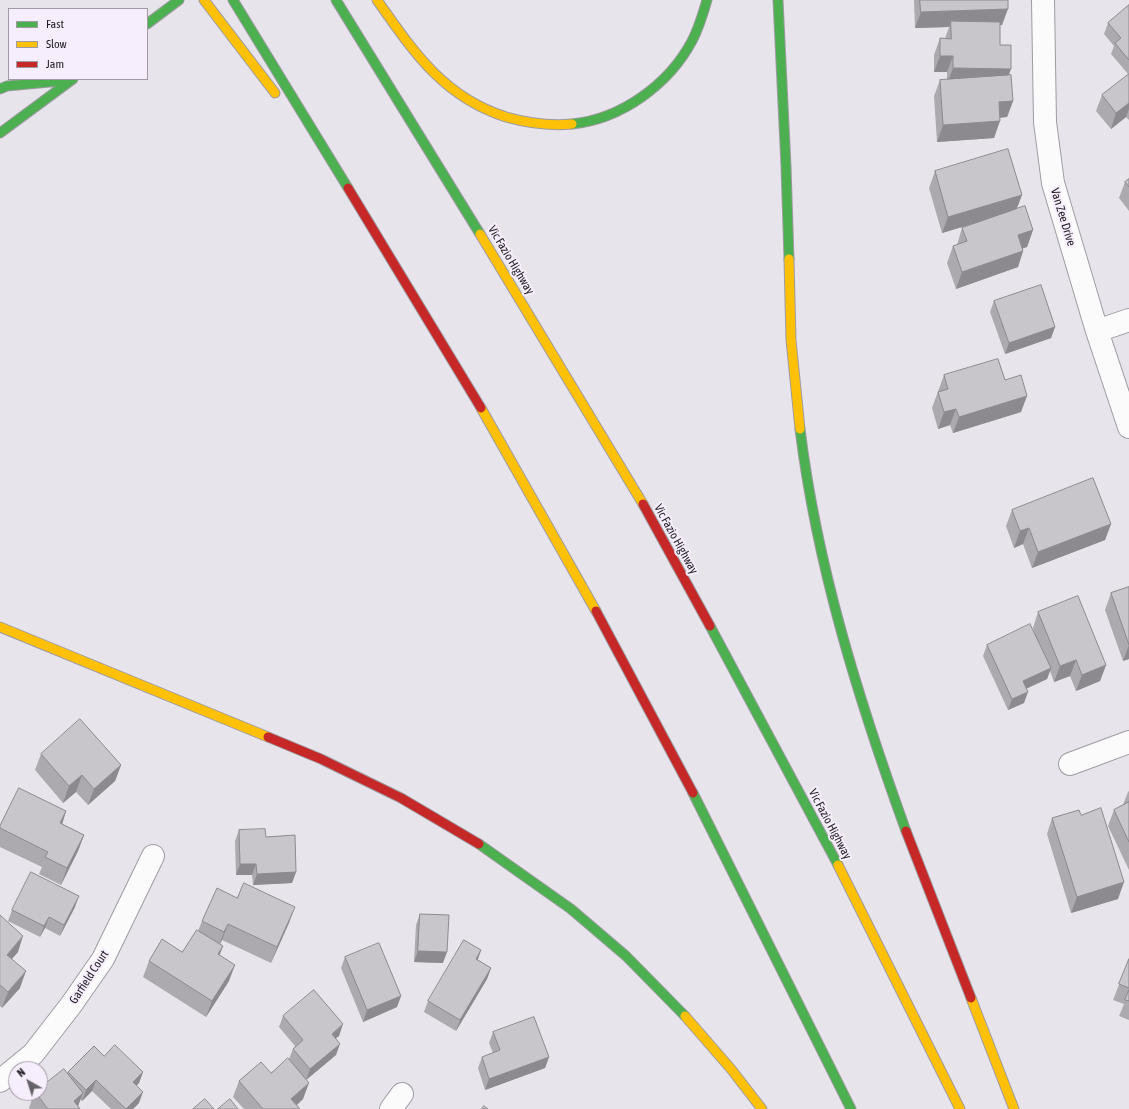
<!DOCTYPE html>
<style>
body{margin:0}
#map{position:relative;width:1129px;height:1109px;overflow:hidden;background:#e8e4eb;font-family:"Asap Condensed",sans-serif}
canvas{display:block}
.legend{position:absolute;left:8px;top:8px;width:140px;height:72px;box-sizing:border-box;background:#f6eefc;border:1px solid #a09aa5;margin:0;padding:5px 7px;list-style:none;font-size:12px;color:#201d22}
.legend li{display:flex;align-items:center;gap:8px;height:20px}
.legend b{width:20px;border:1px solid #a09aa5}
.north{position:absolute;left:8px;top:1061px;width:40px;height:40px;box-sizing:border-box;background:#f6eefc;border:1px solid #a09aa5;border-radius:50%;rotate:321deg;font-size:11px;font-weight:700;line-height:16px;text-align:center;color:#201d22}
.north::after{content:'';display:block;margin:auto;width:14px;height:18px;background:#666368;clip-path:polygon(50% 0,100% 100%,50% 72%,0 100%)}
</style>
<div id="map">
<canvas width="1129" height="1109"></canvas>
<ul class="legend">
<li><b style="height:5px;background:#4caf50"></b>Fast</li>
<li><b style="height:5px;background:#ffc107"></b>Slow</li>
<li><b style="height:5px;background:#c62828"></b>Jam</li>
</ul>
<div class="north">N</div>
</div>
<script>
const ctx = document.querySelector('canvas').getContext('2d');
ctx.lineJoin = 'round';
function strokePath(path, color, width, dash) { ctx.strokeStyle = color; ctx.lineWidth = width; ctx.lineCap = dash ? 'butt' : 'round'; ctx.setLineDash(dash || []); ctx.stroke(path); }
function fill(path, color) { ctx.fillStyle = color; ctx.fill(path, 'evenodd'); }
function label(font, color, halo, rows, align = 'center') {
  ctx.font = font + ' "Asap Condensed",sans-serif'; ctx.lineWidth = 4; ctx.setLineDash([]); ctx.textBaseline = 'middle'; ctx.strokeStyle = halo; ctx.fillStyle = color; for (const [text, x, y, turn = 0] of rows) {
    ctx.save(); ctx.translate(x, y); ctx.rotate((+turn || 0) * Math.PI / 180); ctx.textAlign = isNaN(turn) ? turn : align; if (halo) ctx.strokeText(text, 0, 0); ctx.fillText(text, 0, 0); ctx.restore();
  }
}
const street = new Path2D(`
 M 1043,0 L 1045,122 L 1053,183 L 1097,331 L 1129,427
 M 1097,331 L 1129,320
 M 1070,764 L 1129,742
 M 0,1081 L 33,1054 L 71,1005 L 103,959 L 153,856
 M 391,1109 L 402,1094`);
const fast = new Path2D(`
 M 233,0 L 348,188
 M 336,0 L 480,234
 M 778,0 L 786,166 L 789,259
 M 147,24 L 179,0
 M 0,89 L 7,86 L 71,80
 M 572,124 C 622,119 669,84 692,41 C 699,28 703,14 707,0
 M 0,133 L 73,79
 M 800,429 C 817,567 859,701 906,831
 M 710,626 L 838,865
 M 693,793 L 851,1109
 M 479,844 L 571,909 L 626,956 L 685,1016`);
const slow = new Path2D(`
 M 204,0 L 275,93
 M 377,0 C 413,51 443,97 506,117 C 527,123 550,126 572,124
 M 480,234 L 643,504
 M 789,259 L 791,340 L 800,429
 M 481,408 L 596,611
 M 0,627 L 268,737
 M 838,865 L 960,1109
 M 971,998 L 1014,1109
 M 685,1016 L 731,1069 L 762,1109`);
const jam = new Path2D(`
 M 348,188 L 481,408
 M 643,504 L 710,626
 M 596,611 L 693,793
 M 268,737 L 321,759 L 401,798 L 479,844
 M 906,831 L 971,998`);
strokePath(street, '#9e9ba1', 24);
strokePath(fast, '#9e9ba1', 11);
strokePath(slow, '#9e9ba1', 11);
strokePath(jam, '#9e9ba1', 11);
strokePath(street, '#fcfbfc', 22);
strokePath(fast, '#4caf50', 9);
strokePath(slow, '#ffc107', 9);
strokePath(jam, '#c62828', 9);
fill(new Path2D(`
 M 914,0 L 1008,0 L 1002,25 L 1000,25 L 1000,45 L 1009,75 L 1013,101 L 1007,117 L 1000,118 L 994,138 L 937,142 L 934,96 L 940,80 L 947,80 L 947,72 L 934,72 L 934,55 L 940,38 L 945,38 L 949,27 L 915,28 Z
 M 1129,5 L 1129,73 L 1128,74 L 1111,54 L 1114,46 L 1104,34 L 1108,23 Z
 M 1129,74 L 1129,120 L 1126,117 L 1111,129 L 1096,111 L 1102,95 Z
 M 935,171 L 1016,209 L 1033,230 L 1027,247 L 1023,248 L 1023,251 L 1018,267 L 956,289 L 947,263 L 953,246 L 957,245 L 962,228 L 985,220 L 942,233 L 929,188 Z
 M 1129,179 L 1129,211 L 1119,198 L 1125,182 Z
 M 994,301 L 1055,327 L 1051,338 L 1005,354 L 990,312 Z
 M 944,375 L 1005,380 L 1021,412 L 953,433 L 950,425 L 938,429 L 932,408 Z
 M 1012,510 L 1111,524 L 1105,540 L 1032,568 L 1023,544 L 1014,548 L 1006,526 Z
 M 1129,587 L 1129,659 L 1123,661 L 1105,610 L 1111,593 Z
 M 1038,612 L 1106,665 L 1100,681 L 1076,691 L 1070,676 L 1054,682 L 1050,671 L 1047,679 L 1026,689 L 1024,703 L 1008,710 L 983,656 L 987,645 L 1035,634 L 1033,628 Z
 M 41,754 L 121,765 L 115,781 L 88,805 L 76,792 L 63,803 L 35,770 Z
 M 1129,791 L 1129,870 L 1108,826 L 1114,810 L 1123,805 L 1128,792 Z
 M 66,811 L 62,824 L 84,835 L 78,851 L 61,885 L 39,874 L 42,867 L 0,847 L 0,826 Z
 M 1081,815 L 1118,899 L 1071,913 L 1047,834 L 1052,818 Z
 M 239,830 L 266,837 L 296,872 L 292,883 L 253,885 L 252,875 L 236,875 L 235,841 Z
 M 75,907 L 60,936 L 45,928 L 40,937 L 8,921 L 12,910 Z
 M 420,914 L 443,963 L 414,962 L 416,925 Z
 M 0,915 L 18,952 L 12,959 L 20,988 L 2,1008 L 0,1006 Z
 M 202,921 L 289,923 L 271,963 L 222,940 L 220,944 L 223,946 L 219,955 L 229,981 L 206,1017 L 143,977 L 149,961 L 182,952 L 198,931 Z
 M 481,950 L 478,960 L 491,968 L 487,979 L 456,1031 L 424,1012 L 428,1001 Z
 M 345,957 L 401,996 L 397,1007 L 363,1022 L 341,968 Z
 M 1129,959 L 1129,1020 L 1119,1016 L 1124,1004 L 1113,1000 Z
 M 283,1016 L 339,1036 L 335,1038 L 336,1055 L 306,1080 L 303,1099 L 297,1105 L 300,1109 L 244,1109 L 233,1097 L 239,1081 L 271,1073 L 289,1059 L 293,1049 L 295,1046 L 279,1027 Z
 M 493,1032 L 549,1057 L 545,1068 L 485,1090 L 478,1068 L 482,1057 L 493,1053 L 489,1043 Z
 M 104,1056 L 143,1072 L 139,1083 L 136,1086 L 139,1103 L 133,1109 L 111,1109 L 92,1091 L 82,1101 L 80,1099 L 78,1106 L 80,1109 L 30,1109 L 29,1108 L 34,1093 L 40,1093 L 67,1073 L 68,1072 Z`), '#aca9af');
fill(new Path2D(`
 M 1008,9 L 1002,25 L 951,27 L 951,21 L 949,27 L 915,28 L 921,12 Z
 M 940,56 L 953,56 L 947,72 L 934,72 Z
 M 953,68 L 1011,69 L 1005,85 L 947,84 Z
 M 1013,101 L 1007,117 L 993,118 L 999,102 Z
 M 1129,103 L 1129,109 L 1126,117 L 1111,129 L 1116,113 Z
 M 1000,121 L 994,138 L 937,142 L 943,125 Z
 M 1022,195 L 1016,211 L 942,233 L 948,217 Z
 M 1033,230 L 1027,247 L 1012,252 L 1018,235 Z
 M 1023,251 L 1018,267 L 956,289 L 962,272 Z
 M 1055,327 L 1051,338 L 1005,354 L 1009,343 Z
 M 1027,396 L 1021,412 L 953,433 L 959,417 Z
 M 956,409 L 950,425 L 938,429 L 944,412 Z
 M 1111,524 L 1105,540 L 1032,568 L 1038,552 Z
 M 1029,528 L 1023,544 L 1014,548 L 1020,531 Z
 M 1129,645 L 1129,659 L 1123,661 Z
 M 1076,660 L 1070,676 L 1054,682 L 1060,666 Z
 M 1106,665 L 1100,681 L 1076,691 L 1082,675 Z
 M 1051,668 L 1047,679 L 1019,692 L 1023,681 Z
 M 1028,692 L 1024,703 L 1008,710 L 1012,699 Z
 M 121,765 L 115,781 L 88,805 L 94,789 Z
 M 82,775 L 76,792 L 63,803 L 69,786 Z
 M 66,811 L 61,828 L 60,823 Z
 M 84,835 L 78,851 L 61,885 L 67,868 Z
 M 240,864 L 256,864 L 252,875 L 236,875 Z
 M 296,872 L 292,883 L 253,885 L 257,874 Z
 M 1124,882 L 1118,899 L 1071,913 L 1077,897 Z
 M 79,896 L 75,907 L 60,936 L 64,925 Z
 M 295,907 L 289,923 L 271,963 L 277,947 Z
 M 49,917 L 45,928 L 40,937 L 44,926 Z
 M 228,924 L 222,940 L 218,948 L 224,932 Z
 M 23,936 L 18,952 L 1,971 L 7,955 Z
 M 223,946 L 217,962 L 218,954 Z
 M 481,950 L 477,961 L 476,959 Z
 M 418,951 L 447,952 L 443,963 L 414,962 Z
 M 235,965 L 229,981 L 206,1017 L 212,1001 Z
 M 491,968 L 487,979 L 456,1031 L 460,1020 Z
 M 26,971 L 20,988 L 2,1008 L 8,992 Z
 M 401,996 L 397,1007 L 363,1022 L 367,1010 Z
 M 343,1024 L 339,1036 L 328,1045 L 332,1034 Z
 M 340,1044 L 336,1055 L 306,1080 L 310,1069 Z
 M 549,1057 L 545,1068 L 485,1090 L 489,1079 Z
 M 143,1072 L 139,1083 L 129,1093 L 133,1082 Z
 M 96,1080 L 92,1091 L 82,1101 L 86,1090 Z
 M 309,1083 L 303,1099 L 292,1109 L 291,1099 Z
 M 143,1092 L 139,1103 L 133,1109 L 126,1109 Z
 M 83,1093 L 77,1109 L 74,1101 Z`), '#8c8a8e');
const building = new Path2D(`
 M 920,0 L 1008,0 L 1008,9 L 921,12 Z
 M 1129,5 L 1129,60 L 1115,43 L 1121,38 L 1108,23 Z
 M 951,21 L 1000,22 L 1000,45 L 1011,45 L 1011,69 L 953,68 L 953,56 L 940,56 L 940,38 L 951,39 Z
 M 1129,74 L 1129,103 L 1116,113 L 1102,95 Z
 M 1011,75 L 1013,101 L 999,102 L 1000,121 L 943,125 L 940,80 Z
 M 1008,149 L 1022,195 L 948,217 L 935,171 Z
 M 1129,179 L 1129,187 L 1125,182 Z
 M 1025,206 L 1033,230 L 1018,235 L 1023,251 L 962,272 L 953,246 L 967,241 L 962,228 Z
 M 1041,285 L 1055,327 L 1009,343 L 994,301 Z
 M 998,359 L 1005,380 L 1021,375 L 1027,396 L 959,417 L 956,409 L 944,412 L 938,392 L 948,389 L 944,375 Z
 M 1093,478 L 1111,524 L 1038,552 L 1029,528 L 1020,531 L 1012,510 Z
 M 1129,587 L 1129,645 L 1111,593 Z
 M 1078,596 L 1106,665 L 1082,675 L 1076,660 L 1060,666 L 1038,612 Z
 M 1030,624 L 1051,668 L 1023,681 L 1028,692 L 1012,699 L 987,645 Z
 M 80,719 L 121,765 L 94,789 L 82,775 L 69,786 L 41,754 Z
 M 19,788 L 66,811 L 60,823 L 84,835 L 67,868 L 45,857 L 48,852 L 0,828 L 0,826 Z
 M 1129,802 L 1129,842 L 1114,810 Z
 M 1101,808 L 1124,882 L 1077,897 L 1052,818 L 1079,810 L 1081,815 Z
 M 265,829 L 266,837 L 295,835 L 296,872 L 257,874 L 256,864 L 240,864 L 239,830 Z
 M 31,872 L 79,896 L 64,925 L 49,917 L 44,926 L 12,910 Z
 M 244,883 L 295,907 L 277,947 L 228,924 L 224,932 L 202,921 L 217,888 L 237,898 Z
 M 420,914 L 449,915 L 447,952 L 418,951 Z
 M 0,915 L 23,936 L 7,955 L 26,971 L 8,992 L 0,985 Z
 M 197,930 L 223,946 L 218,954 L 235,965 L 212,1001 L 149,961 L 162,939 L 182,952 Z
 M 464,940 L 481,950 L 476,959 L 491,968 L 460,1020 L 428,1001 Z
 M 379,943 L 401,996 L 367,1010 L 345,957 Z
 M 1129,959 L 1129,988 L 1119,984 Z
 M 314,990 L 343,1024 L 332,1034 L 340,1044 L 310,1069 L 293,1049 L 303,1040 L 283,1016 Z
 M 1129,990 L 1129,1001 L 1125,1000 Z
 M 534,1017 L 549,1057 L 489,1079 L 482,1057 L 500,1050 L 493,1032 Z
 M 115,1045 L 143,1072 L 133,1082 L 143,1092 L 126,1109 L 96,1080 L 86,1090 L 68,1072 L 94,1046 L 104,1056 Z
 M 288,1058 L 309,1083 L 291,1099 L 300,1109 L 263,1109 L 239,1081 L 261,1062 L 271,1073 Z
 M 64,1069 L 83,1093 L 74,1101 L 80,1109 L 48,1109 L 36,1093 L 40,1093 L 40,1088 Z
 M 205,1099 L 214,1109 L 193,1109 Z
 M 230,1099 L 238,1109 L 218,1109 Z
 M 484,1106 L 488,1109 L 482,1109 Z`);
fill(building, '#c8c5cb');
strokePath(building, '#8c8a8e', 1);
label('12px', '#201d22', '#f6eefc', [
 ["Van Zee Drive",1063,217,73],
 ["Vic Fazio Highway",511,260,59],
 ["Vic Fazio Highway",676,539,61],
 ["Vic Fazio Highway",830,824,62],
 ["Garfield Court",89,977,-57]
]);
</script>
